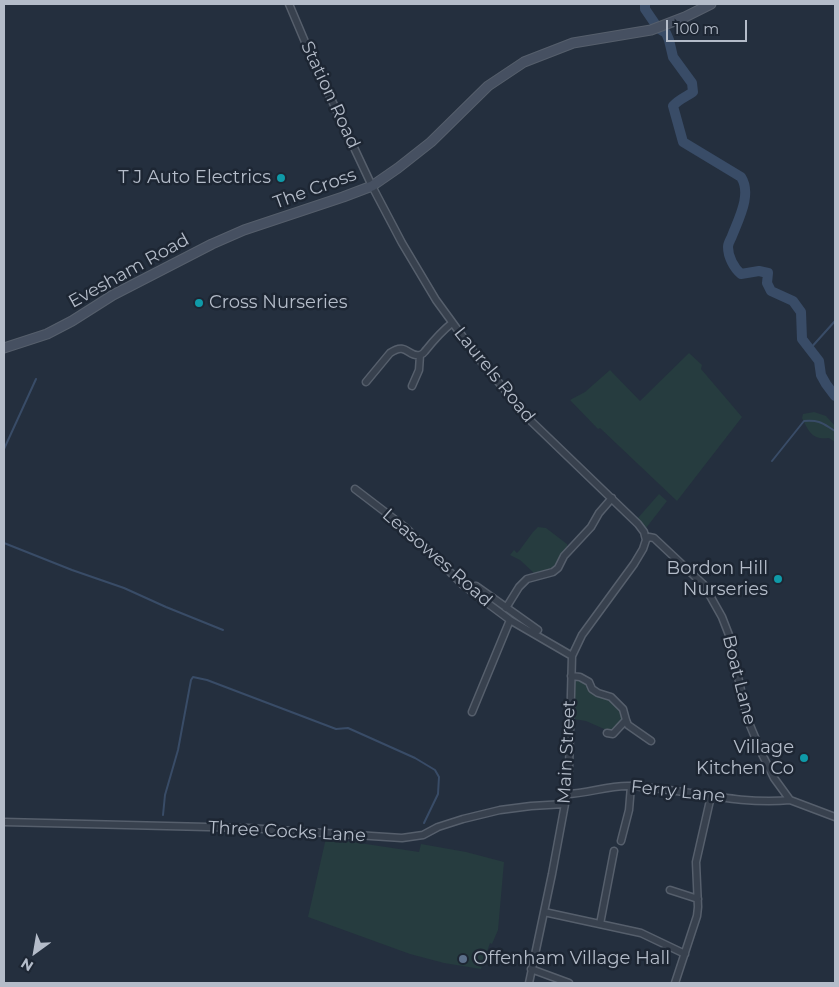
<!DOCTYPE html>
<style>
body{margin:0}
#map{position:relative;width:839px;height:987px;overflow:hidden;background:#242f3e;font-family:Montserrat,sans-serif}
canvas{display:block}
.frame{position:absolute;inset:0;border:5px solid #b4bcc9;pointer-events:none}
.north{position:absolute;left:10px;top:927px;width:50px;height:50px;-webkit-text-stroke:4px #1d2633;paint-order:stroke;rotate:212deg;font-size:14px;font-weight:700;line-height:20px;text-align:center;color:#b4bcc9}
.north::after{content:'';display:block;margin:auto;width:18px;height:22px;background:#b4bcc9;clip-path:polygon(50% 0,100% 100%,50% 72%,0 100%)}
.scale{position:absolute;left:666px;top:20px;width:81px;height:22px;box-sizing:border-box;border:2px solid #b4bcc9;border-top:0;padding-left:6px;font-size:15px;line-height:18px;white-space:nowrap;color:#b4bcc9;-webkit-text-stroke:4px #1d2633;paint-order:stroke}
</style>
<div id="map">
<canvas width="839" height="987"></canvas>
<div class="frame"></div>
<div class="north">N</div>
<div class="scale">100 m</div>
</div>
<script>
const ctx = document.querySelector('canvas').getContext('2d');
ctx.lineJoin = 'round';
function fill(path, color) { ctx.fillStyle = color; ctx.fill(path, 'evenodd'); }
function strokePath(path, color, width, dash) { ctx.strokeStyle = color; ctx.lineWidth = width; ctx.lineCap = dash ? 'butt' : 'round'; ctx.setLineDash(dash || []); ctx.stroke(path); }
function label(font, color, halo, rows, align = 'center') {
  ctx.font = font + ' Montserrat,sans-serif'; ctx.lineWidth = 5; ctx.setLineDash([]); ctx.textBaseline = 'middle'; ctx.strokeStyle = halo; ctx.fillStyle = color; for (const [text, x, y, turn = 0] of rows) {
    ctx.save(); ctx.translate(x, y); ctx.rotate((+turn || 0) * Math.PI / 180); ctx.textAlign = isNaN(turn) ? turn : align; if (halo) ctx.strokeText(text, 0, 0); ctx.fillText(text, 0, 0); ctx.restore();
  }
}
fill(new Path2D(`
 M 689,353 L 702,365 L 701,369 L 742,417 L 677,501 L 600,428 L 598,429 L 570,400 L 585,392 L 610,370 L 640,401 Z
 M 814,412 L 826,416 L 835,426 L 835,442 L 829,438 C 812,440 809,432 802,418 L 803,414 Z
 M 659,494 L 667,501 L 646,528 L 637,519 Z
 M 538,527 L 546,528 L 567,544 L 568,548 L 554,569 L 535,574 L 520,560 L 510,555 L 514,550 L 517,553 L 519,551 L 533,532 Z
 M 578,679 C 588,683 623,705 623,717 C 623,722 615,728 611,732 L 586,721 L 574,719 L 574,684 Z
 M 326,838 L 419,852 L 421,844 L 466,852 L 504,862 L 498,930 L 492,944 L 490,943 L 481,969 L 444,963 L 410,954 L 308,917 Z`), '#263c3f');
strokePath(new Path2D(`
 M 809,350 L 835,321
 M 4,449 L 36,379
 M 772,461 L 804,421 C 821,420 822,423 835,431
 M 4,543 L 72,570 L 124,588 L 166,607 L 223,630
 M 163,815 L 165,795 L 178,750 L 191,680 L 193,677 L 207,680 L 336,729 L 348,728 L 415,758 L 435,770 L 439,777 L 438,794 L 424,823`), '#394c67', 2);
strokePath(new Path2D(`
 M 645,4 L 645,9 L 658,28 L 666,33 L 669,40 L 673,57 L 692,83 L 693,92 C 686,97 679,99 673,106 L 683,142 L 741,177 C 752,194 739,218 732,236 C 731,239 728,243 728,247 C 728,257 734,268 741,274 L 759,271 L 768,273 L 767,283 L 771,291 L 793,301 L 801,312 L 802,339 L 819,361 L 821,375 L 826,384 L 835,396`), '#394c67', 10);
const street = new Path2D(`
 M 289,4 L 311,56 L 372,186 L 402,243 L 436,300 L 479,359 L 532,422 L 638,524 L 644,532 L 646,540 L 643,549 L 634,564 L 582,635 L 572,656 L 569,769 L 565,804 L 552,874 L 529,983
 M 366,382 L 390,353 C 407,341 408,358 420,355 C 424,354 424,352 426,350 C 434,340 442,331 452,323
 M 412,386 L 419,370 L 420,355
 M 355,489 L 406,528 L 463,585 L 510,620 L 572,656
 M 646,540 L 649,537 L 654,538 L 704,585 L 722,617 L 729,635 L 747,718 L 762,754 L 774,778 L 790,800 L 835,817
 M 476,586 L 538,630
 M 506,608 L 519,587 L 527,579 L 553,572 L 558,568 L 564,556 L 591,527 L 599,513 L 612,498
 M 571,676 L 580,677 L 589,682 L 592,689 L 598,693 L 611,697 L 623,709 L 626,720
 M 472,712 L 510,620
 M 626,720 L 628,725 L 651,741
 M 607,733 L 613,734 L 626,720
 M 566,794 C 588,794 608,785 630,786 C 684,789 737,805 790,800
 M 4,822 L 248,828 L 402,838 L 423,835 L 438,827 L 463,819 L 500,810 L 531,806 L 565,804
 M 621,841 L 629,810 L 631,786
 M 670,890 L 698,899
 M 544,912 L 641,933 L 685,954
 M 600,924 L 614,851
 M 531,969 L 569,983
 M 675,983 L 697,916 L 698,907 L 696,862 L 711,796`);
const secondary = new Path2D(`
 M 4,348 L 47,334 L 72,321 L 113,295 L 212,244 L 244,230 L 343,197 L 372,186 L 398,168 L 431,142 L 488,86 L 524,62 L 573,43 L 651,30 L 685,17 L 711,4`);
strokePath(street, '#565f6c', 9);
strokePath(secondary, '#565f6c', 11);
strokePath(street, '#38414e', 6);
strokePath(secondary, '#465061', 9);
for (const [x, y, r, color] of [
 [281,178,5,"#0f9aa8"],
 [199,303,5,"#0f9aa8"],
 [778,579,5,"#0f9aa8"],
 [804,758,5,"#0f9aa8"],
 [463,959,5,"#5c6f8a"]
]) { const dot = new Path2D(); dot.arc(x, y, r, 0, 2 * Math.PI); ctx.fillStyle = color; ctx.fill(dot); strokePath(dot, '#1d2633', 2); }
label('18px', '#b4bcc9', '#1d2633', [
 ["Station Road",330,95,65],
 ["The Cross",315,189,-20],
 ["Evesham Road",129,271,-29],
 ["Laurels Road",494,375,51],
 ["Leasowes Road",437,558,41],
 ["Boat Lane",739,680,76],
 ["Main Street",567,752,-87],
 ["Ferry Lane",678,792,6],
 ["Three Cocks Lane",287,832,3]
]);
label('18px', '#b4bcc9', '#1d2633', [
 ["T J Auto Electrics",271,178],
 ["Cross Nurseries",209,303,"left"],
 ["Bordon Hill",768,569],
 ["Nurseries",768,590],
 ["Village",794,748],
 ["Kitchen Co",794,769],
 ["Offenham Village Hall",473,959,"left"]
], 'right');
</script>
